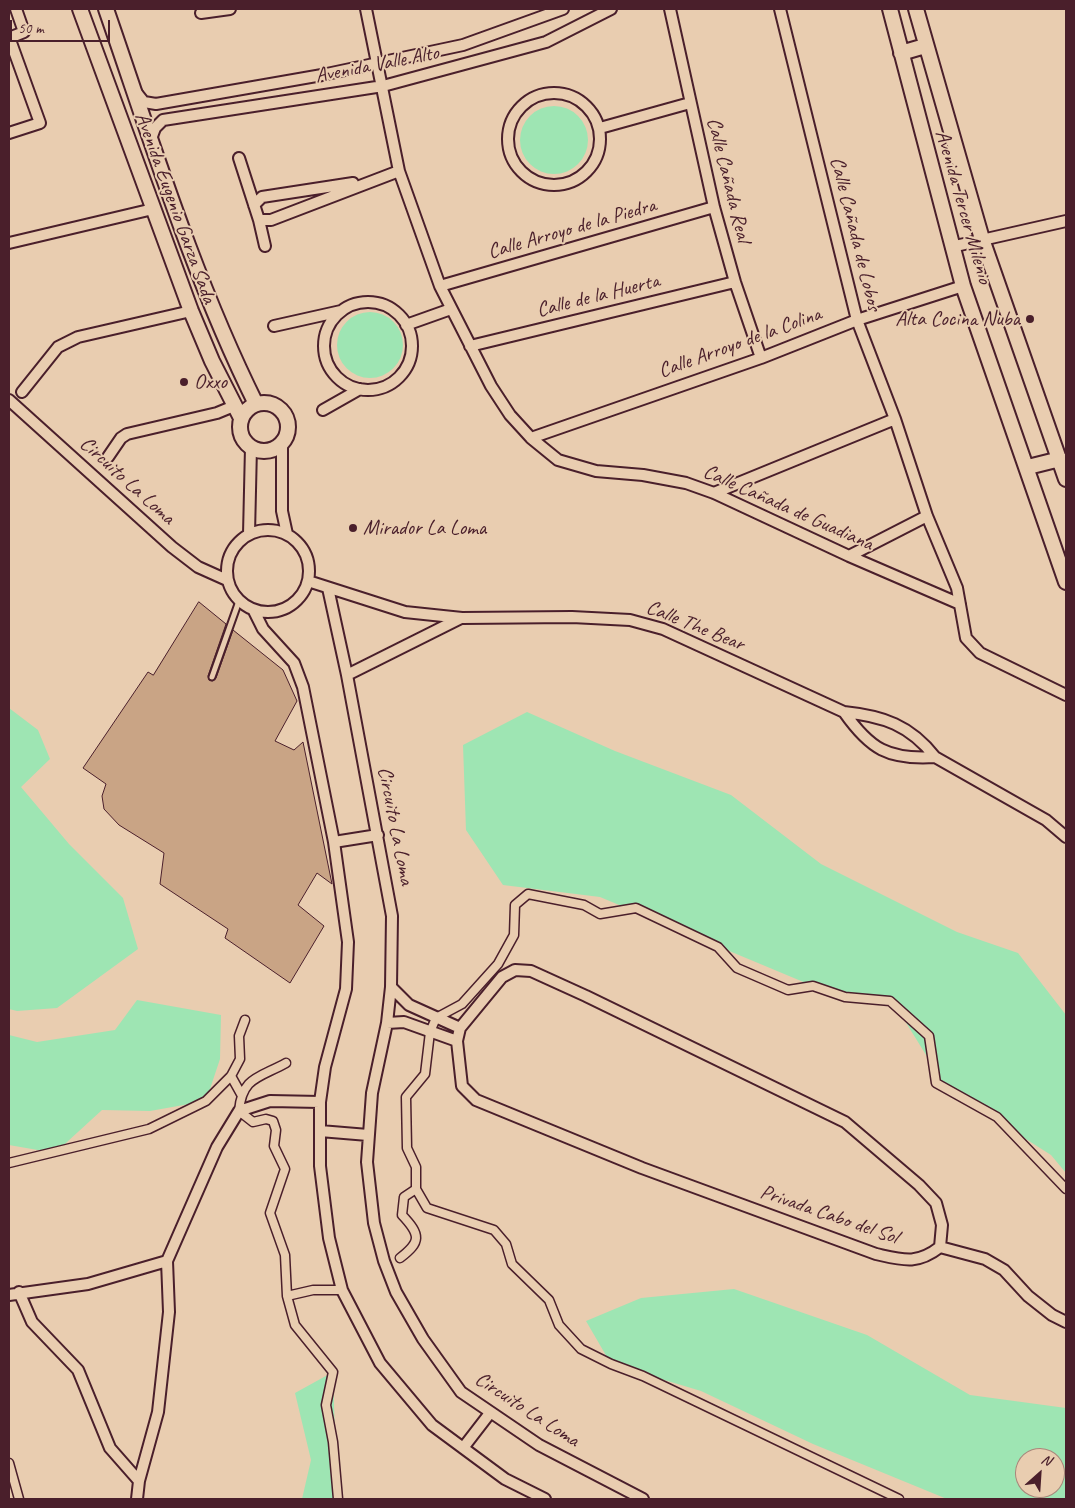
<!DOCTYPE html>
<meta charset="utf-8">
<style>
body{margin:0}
#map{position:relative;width:1075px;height:1508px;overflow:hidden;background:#e9cdb0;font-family:Caveat,sans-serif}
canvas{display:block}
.frame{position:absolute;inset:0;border:10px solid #4a1f2b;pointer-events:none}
.north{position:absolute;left:1015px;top:1448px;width:50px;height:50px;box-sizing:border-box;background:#e9cdb0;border:1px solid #a9877b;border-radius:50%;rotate:26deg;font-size:14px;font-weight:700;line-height:20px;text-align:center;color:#4a1f2b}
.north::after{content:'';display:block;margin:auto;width:18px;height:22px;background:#4a1f2b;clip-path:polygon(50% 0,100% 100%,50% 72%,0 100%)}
.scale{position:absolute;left:10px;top:20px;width:100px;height:22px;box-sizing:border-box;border:2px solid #4a1f2b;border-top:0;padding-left:6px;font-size:15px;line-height:18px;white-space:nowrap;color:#4a1f2b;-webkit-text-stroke:4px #e9cdb0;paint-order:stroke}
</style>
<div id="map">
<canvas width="1075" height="1508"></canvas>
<div class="frame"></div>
<div class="north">N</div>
<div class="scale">50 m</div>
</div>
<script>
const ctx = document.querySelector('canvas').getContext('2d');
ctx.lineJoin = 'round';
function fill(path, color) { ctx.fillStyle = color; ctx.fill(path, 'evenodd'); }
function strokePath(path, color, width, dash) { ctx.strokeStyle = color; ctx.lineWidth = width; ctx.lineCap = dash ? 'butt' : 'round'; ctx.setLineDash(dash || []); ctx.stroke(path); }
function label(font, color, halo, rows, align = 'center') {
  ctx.font = font + ' Caveat,sans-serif'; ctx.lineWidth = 4; ctx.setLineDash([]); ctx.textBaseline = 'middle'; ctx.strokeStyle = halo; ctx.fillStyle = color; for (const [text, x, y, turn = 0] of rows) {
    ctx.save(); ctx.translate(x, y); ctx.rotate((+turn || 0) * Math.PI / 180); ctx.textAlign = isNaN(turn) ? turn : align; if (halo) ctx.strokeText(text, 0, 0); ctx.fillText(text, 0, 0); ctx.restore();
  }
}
fill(new Path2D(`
 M520 140a34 34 0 1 1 68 0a34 34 0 1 1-68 0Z
 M337 345a33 33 0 1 1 66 0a33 33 0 1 1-66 0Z
 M 9,708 L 38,730 L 50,759 L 21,787 L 69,844 L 123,898 L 138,949 L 57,1008 L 17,1011 L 9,1009 Z
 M 527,712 L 615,751 L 731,795 L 821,864 L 957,932 L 1018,953 L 1066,1015 L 1066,1173 L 1051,1155 L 947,1089 L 897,1008 L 813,986 L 600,897 L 503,885 L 466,830 L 463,745 Z
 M 137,1000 L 221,1015 L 220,1059 L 206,1101 L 150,1111 L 102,1110 L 55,1153 L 9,1145 L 9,1035 L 37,1042 L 115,1030 Z
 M 734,1289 L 867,1335 L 970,1395 L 1066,1408 L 1066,1499 L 947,1499 L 813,1444 L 701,1391 L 611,1364 L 586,1321 L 641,1298 ZM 1025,1458 L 1055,1458 L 1055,1488 L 1025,1488 Z
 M 333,1372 L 337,1499 L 302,1499 L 311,1460 L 295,1393 Z`), '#9ee5b3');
const building = new Path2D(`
 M 199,602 L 226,624 L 208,676 L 209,680 L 213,681 L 216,678 L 233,630 L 283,670 L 297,701 L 275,741 L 294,750 L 303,742 L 332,884 L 317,873 L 298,905 L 324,926 L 290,983 L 225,938 L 228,929 L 160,884 L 164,853 L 119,825 L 104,809 L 102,796 L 106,784 L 83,768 L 148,672 L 153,675 Z`);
fill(building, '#c9a485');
strokePath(building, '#4a1f2b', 1);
const service = new Path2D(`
 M 212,677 L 239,601`);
const pedestrian = new Path2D(`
 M 286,1063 C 259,1078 242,1077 239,1111 L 253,1122 L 266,1119 L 273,1121 L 276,1130 L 274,1146 L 285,1169 L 270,1213 L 285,1255 L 287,1296 L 295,1325 L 333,1372 L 326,1405 L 333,1442 L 338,1499
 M 231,1076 L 241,1094
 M 9,1163 L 149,1129 L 206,1101 L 231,1076 L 240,1059 L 239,1036 L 245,1020
 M 400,1258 C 421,1242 421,1235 402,1215 L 404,1197 L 416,1189
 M 287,1296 L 313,1290 L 342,1290
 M 9,1463 L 19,1499
 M 899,1499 L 643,1376 L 611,1364 L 581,1349 L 559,1325 L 549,1300 L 512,1264 L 506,1244 L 494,1230 L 427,1208 L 416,1189 L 416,1167 L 407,1148 L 406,1097 L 425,1074 L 430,1032 L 436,1018 L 462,1004 L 498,964 L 514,935 L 515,905 L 528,894 L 584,905 L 600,914 L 636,908 L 718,947 L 737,968 L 788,990 L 813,986 L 845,997 L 890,1001 L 929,1036 L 936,1083 L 997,1117 L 1066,1189`);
const minor = new Path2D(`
 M 366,9 L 399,171 L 440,286 L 491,386 L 510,415 L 531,438 L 558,460 L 596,471 L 643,475 L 686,483 L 714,493 L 849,556 L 960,604
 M 670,9 L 714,207 L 735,282 L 761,358
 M 780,9 L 857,320 L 895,419 L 927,516 L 957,588 L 966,638 L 980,653 L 1066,695
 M 201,13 L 230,9
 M 9,37 L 40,123 L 9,133
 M 9,38 L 24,32 L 16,9
 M 136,92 L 144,102 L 156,104 L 322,75 L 463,45 L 563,9
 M508 139a46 46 0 1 1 92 0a46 46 0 1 1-92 0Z
 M 600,128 L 690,103
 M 151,139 L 155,128 L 163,120 L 383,86 L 546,42 L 611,9
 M 239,158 L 259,220 L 265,246
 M 254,205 L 262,197 L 353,183
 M 259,220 L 271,220 L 399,171
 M 9,243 L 153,209
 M 951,247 L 1066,221
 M 440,286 L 714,207
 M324 346a44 44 0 1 1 88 0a44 44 0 1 1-88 0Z
 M 406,325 L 451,309
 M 274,326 L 341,311
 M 470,346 L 735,282
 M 22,392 L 58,347 L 78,337 L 191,311
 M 9,400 L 172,547 L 198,567 L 227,580
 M 323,410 L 360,389
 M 531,438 L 761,358 L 857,320 L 963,286
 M 282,443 L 282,511 L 287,534
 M 108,457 L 121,438 L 127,434 L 217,413 L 234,406
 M 714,493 L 895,419
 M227 571a41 41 0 1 1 82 0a41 41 0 1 1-82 0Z
 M 249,534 L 251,447
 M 849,556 L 927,516
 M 308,581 L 405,612 L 462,618 L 572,617 L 630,620 L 663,629 L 844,712 C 883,716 910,725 935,757 L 1046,820 L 1066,837
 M 328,588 L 347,675 L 392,916 L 391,987 L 387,1023 L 372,1093 L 367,1162 L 374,1223 L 384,1261 L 396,1292 L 423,1339 L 461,1392 L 539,1445 L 643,1499
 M 254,611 L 263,629 L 294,663 L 303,687 L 334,842 L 348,942 L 346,989 L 325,1067 L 320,1102 L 320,1166 L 329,1238 L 342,1290 L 380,1363 L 432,1425 L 505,1479 L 545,1499
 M 347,675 L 461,618
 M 844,712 C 870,749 888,760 935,757
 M 334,842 L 378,835
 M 515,970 L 531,971 L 586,996 L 845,1122 L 919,1185 L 936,1203 L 942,1225 L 940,1247 C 917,1265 903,1260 876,1254 L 642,1168 L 476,1100 L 462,1086 L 457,1041 L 460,1028 L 502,977 Z
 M 391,987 L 409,1005 L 460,1028
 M 387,1023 L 404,1022 L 457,1041
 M 320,1131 L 368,1135
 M 940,1247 L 985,1259 L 1004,1270 L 1028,1296 L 1052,1315 L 1066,1322
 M 19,1292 L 32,1322 L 78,1370 L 110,1448 L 139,1481
 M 9,1295 L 88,1284 L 167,1261
 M 463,1448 L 490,1413
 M 137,1499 L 139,1481 L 158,1412 L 169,1312 L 167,1261 L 217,1147 L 239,1111 L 270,1101 L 320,1102`);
const tertiary = new Path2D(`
 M 80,9 L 191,311 L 212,361 L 241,418
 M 106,9 C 152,142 193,277 256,404
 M 890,9 L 963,286 L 1066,582
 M 916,9 L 982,239 L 1066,479
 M 901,53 L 925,46
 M240 427a24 24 0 1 1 48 0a24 24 0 1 1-48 0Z
 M 1028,467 L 1060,459`);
strokePath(service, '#4a1f2b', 9);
strokePath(pedestrian, '#4a1f2b', 11);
strokePath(minor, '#4a1f2b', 14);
strokePath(tertiary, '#4a1f2b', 18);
strokePath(service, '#e9cdb0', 5);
strokePath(pedestrian, '#e9cdb0', 8);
strokePath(minor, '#e9cdb0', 10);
strokePath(tertiary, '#e9cdb0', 14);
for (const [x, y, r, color] of [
 [1030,319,5,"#4a1f2b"],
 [184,382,5,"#4a1f2b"],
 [353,528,5,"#4a1f2b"]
]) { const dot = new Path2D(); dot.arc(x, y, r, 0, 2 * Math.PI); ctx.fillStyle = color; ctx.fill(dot); strokePath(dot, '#e9cdb0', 2); }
label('21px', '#4a1f2b', '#e9cdb0', [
 ["Avenida Valle Alto",377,65,-11],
 ["Calle Cañada Real",728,180,76],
 ["Avenida Tercer Milenio",963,207,74],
 ["Avenida Eugenio Garza Sada",175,208,70],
 ["Calle Arroyo de la Piedra",572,229,-16],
 ["Calle Cañada de Lobos",855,234,76],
 ["Calle de la Huerta",598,296,-14],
 ["Calle Arroyo de la Colina",740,343,-20],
 ["Circuito La Loma",127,481,42],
 ["Calle Cañada de Guadiana",788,508,24],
 ["Calle The Bear",695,626,22],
 ["Circuito La Loma",395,826,79],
 ["Privada Cabo del Sol",829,1215,19],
 ["Circuito La Loma",527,1410,33]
]);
label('21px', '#4a1f2b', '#e9cdb0', [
 ["Alta Cocina Nuba",1020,319,"right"],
 ["Oxxo",194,382],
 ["Mirador La Loma",363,528]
], 'left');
</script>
